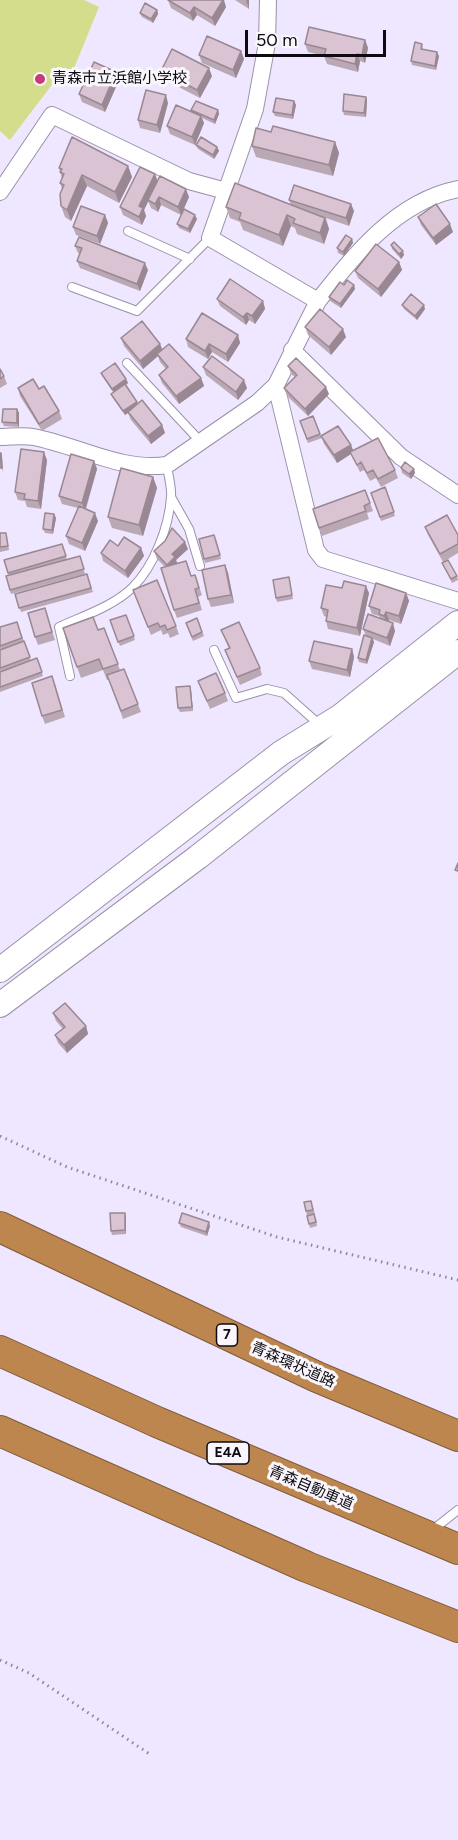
<!DOCTYPE html>
<meta charset="utf-8">
<style>
body{margin:0}
#map{position:relative;width:458px;height:1840px;overflow:hidden;background:#efe6ff;font-family:Figtree,sans-serif}
canvas{display:block}
.scale{position:absolute;left:245px;top:30px;width:141px;height:27px;box-sizing:border-box;border:3px solid #0d0a11;border-top:0;padding-left:8px;font-size:18px;line-height:21px;white-space:nowrap;color:#0d0a11;-webkit-text-stroke:4px #f9f7fc;paint-order:stroke}
</style>
<div id="map">
<canvas width="458" height="1840"></canvas>
<div class="scale">50 m</div>
</div>
<script>
const ctx = document.querySelector('canvas').getContext('2d');
ctx.lineJoin = 'round';
function fill(path, color) { ctx.fillStyle = color; ctx.fill(path, 'evenodd'); }
function strokePath(path, color, width, dash) { ctx.strokeStyle = color; ctx.lineWidth = width; ctx.lineCap = dash ? 'butt' : 'round'; ctx.setLineDash(dash || []); ctx.stroke(path); }
function label(font, color, halo, rows, align = 'center') {
  ctx.font = font + ' Figtree,"Noto Sans JP",sans-serif'; ctx.lineWidth = 6; ctx.setLineDash([]); ctx.textBaseline = 'middle'; ctx.strokeStyle = halo; ctx.fillStyle = color; for (const [text, x, y, turn = 0] of rows) {
    ctx.save(); ctx.translate(x, y); ctx.rotate((+turn || 0) * Math.PI / 180); ctx.textAlign = isNaN(turn) ? turn : align; if (halo) ctx.strokeText(text, 0, 0); ctx.fillText(text, 0, 0); ctx.restore();
  }
}
fill(new Path2D(`
 M 0,0 L 84,0 L 99,7 L 68,83 L 57,78 L 10,140 L 0,131 Z`), '#d3dd8b');
const lane = new Path2D(`
 M 128,231 L 190,259
 M 72,287 L 137,311 L 210,238
 M 127,363 L 200,441
 M 171,497 L 189,529 L 200,566
 M 214,650 L 236,698 L 267,689 L 284,693 L 321,726
 M 70,676 L 59,627 C 83,616 114,606 133,587 C 154,566 169,527 171,497 C 172,487 168,475 167,465
 M 430,1532 L 458,1510`);
const street = new Path2D(`
 M 0,192 L 52,115 L 189,181 L 226,191
 M 318,301 C 355,254 397,201 458,189
 M 292,350 L 401,457 L 458,495
 M 276,385 L 316,550 L 323,559 L 458,601
 M 0,437 C 10,437 23,435 33,437 C 77,445 122,472 167,465 L 257,403 L 276,385 L 318,301 L 210,238 L 255,109 L 267,43 L 268,0`);
const secondary = new Path2D(`
 M 0,970 L 281,753 L 341,716 L 458,623
 M 0,1005 L 198,857 L 458,652`);
const highway = new Path2D(`
 M 0,1227 L 317,1377 L 458,1436
 M 0,1351 L 157,1422 L 458,1549
 M 0,1431 L 307,1567 L 458,1627`);
strokePath(lane, '#9a91a8', 10);
strokePath(street, '#9a91a8', 18);
strokePath(secondary, '#9a91a8', 26);
strokePath(highway, '#7f5b39', 32);
strokePath(new Path2D(`
 M 0,1136 L 67,1167 L 277,1237 L 458,1280
 M 0,1660 L 29,1673 L 151,1755`), '#8e8899', 3, [1.5, 4.5]);
strokePath(lane, '#fff', 8);
strokePath(street, '#fff', 16);
strokePath(secondary, '#fff', 24);
strokePath(highway, '#bd864f', 30);
fill(new Path2D(`
 M 168,0 L 226,7 L 215,26 L 197,15 L 193,21 L 171,8 Z
 M 235,0 L 249,0 L 249,9 Z
 M 157,10 L 158,14 L 153,23 L 142,17 L 140,13 Z
 M 365,40 L 368,48 L 365,63 L 360,61 L 358,72 L 327,64 L 324,56 L 308,52 L 305,44 Z
 M 422,44 L 423,50 L 439,56 L 436,70 L 412,65 L 411,61 Z
 M 241,51 L 244,59 L 236,78 L 202,63 L 199,55 Z
 M 161,71 L 212,76 L 200,98 L 163,79 Z
 M 119,80 L 105,112 L 82,102 L 79,94 Z
 M 366,97 L 367,101 L 366,117 L 344,115 L 343,111 Z
 M 294,101 L 296,105 L 293,119 L 275,116 L 273,112 Z
 M 168,103 L 160,133 L 140,128 L 138,120 Z
 M 218,110 L 219,114 L 215,124 L 202,118 L 204,123 L 195,145 L 170,134 L 167,126 L 192,111 Z
 M 271,132 L 335,142 L 339,153 L 333,176 L 256,157 L 252,146 Z
 M 196,145 L 217,147 L 219,151 L 214,159 L 198,149 Z
 M 128,166 L 132,177 L 119,203 L 87,186 L 71,221 L 65,217 L 61,206 L 62,189 L 60,183 L 62,179 L 59,168 Z
 M 158,181 L 189,197 L 181,215 L 161,205 L 158,212 L 151,208 L 148,201 L 144,210 L 146,216 L 142,225 L 123,215 L 120,207 Z
 M 289,200 L 351,204 L 354,211 L 349,226 L 326,218 L 329,229 L 324,244 L 297,234 L 295,228 L 291,226 L 283,246 L 243,230 L 240,222 L 230,218 L 226,207 L 291,205 Z
 M 105,215 L 108,223 L 100,244 L 76,235 L 73,227 Z
 M 418,217 L 453,232 L 436,245 L 421,225 Z
 M 197,219 L 190,233 L 179,228 L 177,224 Z
 M 352,239 L 353,243 L 344,256 L 338,253 L 337,248 Z
 M 391,245 L 404,255 L 401,259 L 392,249 Z
 M 75,246 L 148,270 L 140,291 L 80,268 L 77,261 L 80,254 L 78,253 Z
 M 399,262 L 402,270 L 381,297 L 358,278 L 355,271 Z
 M 344,285 L 354,285 L 355,289 L 341,308 L 330,301 L 329,297 Z
 M 217,299 L 263,301 L 265,309 L 255,324 L 249,320 L 246,325 L 220,306 Z
 M 402,305 L 425,309 L 417,320 L 404,309 Z
 M 305,327 L 346,337 L 331,355 L 308,335 Z
 M 238,335 L 240,343 L 228,362 L 212,352 L 208,359 L 188,347 L 186,339 Z
 M 121,338 L 160,344 L 163,350 L 201,378 L 204,386 L 179,404 L 162,383 L 159,375 L 166,369 L 160,362 L 158,356 L 143,369 L 124,346 Z
 M 288,366 L 329,394 L 308,416 L 287,396 L 284,388 L 295,377 L 291,374 Z
 M 203,367 L 247,388 L 238,400 L 206,375 Z
 M 0,369 L 4,376 L 7,384 L 0,388 Z
 M 101,373 L 126,379 L 128,383 L 126,385 L 138,404 L 162,425 L 165,433 L 151,444 L 131,420 L 128,413 L 125,415 L 113,398 L 111,394 L 113,392 L 103,377 Z
 M 18,388 L 59,411 L 62,419 L 42,431 L 20,396 Z
 M 17,409 L 19,413 L 19,427 L 4,426 L 2,422 Z
 M 313,416 L 321,436 L 395,470 L 398,478 L 381,487 L 376,478 L 370,481 L 364,470 L 360,472 L 351,454 L 337,463 L 324,444 L 322,438 L 308,443 L 300,421 Z
 M 47,460 L 41,509 L 27,507 L 25,501 L 18,500 L 15,492 Z
 M 94,461 L 97,469 L 86,509 L 98,521 L 85,551 L 69,544 L 66,536 L 78,508 L 62,504 L 59,496 Z
 M 401,468 L 414,469 L 415,473 L 411,479 L 402,473 Z
 M 153,477 L 157,488 L 143,536 L 112,528 L 108,517 Z
 M 385,487 L 395,516 L 381,521 L 371,493 Z
 M 365,490 L 373,511 L 367,513 L 369,519 L 322,536 L 313,509 Z
 M 54,514 L 56,518 L 53,534 L 45,533 L 43,529 Z
 M 425,527 L 458,535 L 458,553 L 443,562 L 428,535 Z
 M 0,533 L 7,537 L 9,550 L 0,552 Z
 M 216,539 L 221,559 L 205,563 L 204,559 Z
 M 62,544 L 67,560 L 80,556 L 85,574 L 11,594 L 6,576 L 9,576 L 4,560 Z
 M 118,546 L 141,548 L 144,556 L 128,578 L 103,561 L 101,553 Z
 M 188,549 L 176,560 L 177,564 L 191,576 L 195,575 L 202,595 L 198,597 L 202,610 L 177,618 L 174,610 L 165,567 L 157,559 L 154,551 Z
 M 442,563 L 457,576 L 458,580 L 452,583 Z
 M 225,565 L 228,573 L 234,603 L 211,607 L 208,599 Z
 M 87,574 L 93,592 L 21,612 L 15,594 Z
 M 289,577 L 293,599 L 277,602 L 276,598 Z
 M 133,590 L 176,626 L 179,634 L 170,638 L 168,633 L 163,635 L 161,630 L 151,635 Z
 M 369,593 L 360,636 L 328,629 L 326,621 L 327,617 L 324,616 L 321,608 Z
 M 406,593 L 409,601 L 401,624 L 389,620 L 388,621 L 395,631 L 390,646 L 373,639 L 374,642 L 367,664 L 359,662 L 358,658 L 366,636 L 363,629 L 380,618 L 379,616 L 372,614 L 369,606 Z
 M 45,608 L 55,640 L 38,645 L 35,637 Z
 M 126,615 L 135,640 L 120,646 L 110,620 Z
 M 197,618 L 204,636 L 193,641 L 186,623 Z
 M 17,622 L 31,661 L 37,658 L 43,676 L 0,692 L 0,627 Z
 M 63,628 L 98,630 L 104,628 L 120,670 L 124,669 L 141,712 L 123,719 L 109,680 L 107,680 L 103,670 L 81,678 Z
 M 221,630 L 260,668 L 262,675 L 240,685 L 225,650 L 229,649 Z
 M 352,649 L 354,657 L 350,677 L 312,669 L 309,661 Z
 M 198,681 L 225,693 L 228,701 L 210,709 Z
 M 55,684 L 65,717 L 45,724 L 42,716 Z
 M 190,686 L 191,690 L 193,711 L 180,712 L 178,708 Z
 M 53,1013 L 86,1026 L 88,1034 L 67,1053 L 58,1043 L 55,1035 L 63,1029 L 56,1021 Z
 M 311,1201 L 315,1214 L 307,1216 L 306,1211 Z
 M 126,1217 L 126,1234 L 112,1235 L 111,1231 Z
 M 316,1218 L 317,1226 L 310,1228 L 309,1224 Z
 M 179,1223 L 210,1226 L 207,1236 L 181,1227 Z`), '#bba8b5');
fill(new Path2D(`
 M 223,0 L 224,0 L 226,7 L 215,26 L 212,18 Z
 M 246,0 L 249,0 L 249,9 Z
 M 194,7 L 197,15 L 193,21 L 190,13 Z
 M 157,10 L 158,14 L 153,23 L 151,19 Z
 M 365,40 L 368,48 L 365,63 L 362,55 Z
 M 241,51 L 244,59 L 236,78 L 233,70 Z
 M 437,52 L 439,56 L 436,70 L 435,66 Z
 M 357,54 L 360,61 L 358,72 L 355,64 Z
 M 209,68 L 212,76 L 200,98 L 197,90 Z
 M 116,72 L 119,80 L 105,112 L 102,105 Z
 M 166,95 L 168,103 L 160,133 L 157,125 Z
 M 366,97 L 367,101 L 366,117 L 364,113 Z
 M 294,101 L 296,105 L 293,119 L 292,115 Z
 M 218,110 L 219,114 L 215,124 L 214,120 Z
 M 201,116 L 204,123 L 195,145 L 192,137 Z
 M 335,142 L 339,153 L 333,176 L 329,165 Z
 M 217,147 L 219,151 L 214,159 L 213,155 Z
 M 128,166 L 132,177 L 119,203 L 115,192 Z
 M 155,174 L 158,182 L 144,210 L 146,216 L 142,225 L 139,217 L 139,206 Z
 M 82,175 L 87,186 L 71,221 L 67,210 Z
 M 186,189 L 189,197 L 181,215 L 178,207 Z
 M 159,197 L 161,205 L 158,212 L 155,204 Z
 M 351,204 L 354,211 L 349,226 L 346,218 Z
 M 105,215 L 108,223 L 100,244 L 97,236 Z
 M 195,215 L 197,219 L 190,233 L 188,229 Z
 M 287,215 L 291,226 L 283,246 L 279,235 Z
 M 325,218 L 329,229 L 324,244 L 320,233 Z
 M 450,224 L 453,232 L 436,245 L 433,238 Z
 M 352,239 L 353,243 L 344,256 L 343,252 Z
 M 403,251 L 404,255 L 401,259 L 399,254 Z
 M 399,262 L 402,270 L 381,297 L 378,289 Z
 M 145,263 L 148,270 L 140,291 L 137,284 Z
 M 354,285 L 355,289 L 341,308 L 340,304 Z
 M 263,301 L 265,309 L 255,324 L 252,316 Z
 M 424,305 L 425,309 L 417,320 L 415,316 Z
 M 247,313 L 249,320 L 246,325 L 243,317 Z
 M 343,329 L 346,337 L 331,355 L 329,347 Z
 M 238,335 L 240,343 L 228,362 L 226,354 Z
 M 160,344 L 163,352 L 157,354 L 158,356 L 143,369 L 140,361 Z
 M 209,344 L 212,352 L 208,359 L 205,351 Z
 M 201,378 L 204,386 L 179,404 L 176,396 Z
 M 126,379 L 128,383 L 114,393 L 112,389 Z
 M 244,380 L 247,388 L 238,400 L 236,392 Z
 M 326,387 L 329,394 L 308,416 L 305,409 Z
 M 137,402 L 138,406 L 125,415 L 123,411 Z
 M 17,409 L 19,413 L 19,427 L 17,423 Z
 M 162,425 L 165,433 L 151,444 L 148,436 Z
 M 351,445 L 354,452 L 337,463 L 334,455 Z
 M 44,452 L 47,460 L 41,509 L 38,501 Z
 M 1,453 L 2,457 L 3,472 L 2,468 Z
 M 94,461 L 97,469 L 85,510 L 82,503 Z
 M 414,469 L 415,473 L 411,479 L 409,474 Z
 M 153,477 L 157,488 L 143,536 L 139,525 Z
 M 95,513 L 98,521 L 85,551 L 82,543 Z
 M 54,514 L 56,518 L 53,534 L 52,530 Z
 M 185,542 L 188,549 L 176,560 L 178,565 L 170,573 L 167,565 L 172,554 Z
 M 141,548 L 144,556 L 128,578 L 125,571 Z
 M 225,565 L 228,573 L 234,603 L 231,595 Z
 M 366,586 L 369,593 L 360,636 L 357,628 Z
 M 406,593 L 409,601 L 401,624 L 399,616 Z
 M 386,612 L 389,620 L 387,624 L 384,616 Z
 M 393,623 L 395,631 L 390,646 L 387,638 Z
 M 372,638 L 374,642 L 367,664 L 366,660 Z
 M 352,649 L 354,657 L 350,677 L 347,670 Z
 M 190,686 L 191,690 L 193,711 L 192,707 Z
 M 86,1026 L 88,1034 L 67,1053 L 64,1045 Z
 M 125,1213 L 126,1217 L 126,1234 L 125,1230 Z
 M 209,1222 L 210,1226 L 207,1236 L 206,1232 Z`), '#998893');
const building = new Path2D(`
 M 168,0 L 223,0 L 212,18 L 194,7 L 190,13 Z
 M 145,3 L 157,10 L 151,19 L 140,13 Z
 M 309,27 L 365,40 L 362,55 L 357,54 L 355,64 L 324,56 L 326,49 L 305,44 Z
 M 207,36 L 241,51 L 233,70 L 199,55 Z
 M 415,42 L 422,44 L 421,49 L 437,52 L 435,66 L 411,61 Z
 M 172,49 L 209,68 L 197,90 L 161,71 Z
 M 94,62 L 116,72 L 102,105 L 79,94 Z
 M 146,90 L 166,95 L 157,125 L 138,120 Z
 M 344,94 L 366,97 L 364,113 L 343,111 Z
 M 276,98 L 294,101 L 292,115 L 273,112 Z
 M 196,101 L 218,110 L 214,120 L 191,110 Z
 M 176,105 L 201,116 L 192,137 L 167,126 Z
 M 273,126 L 335,142 L 329,165 L 252,146 L 256,128 L 271,132 Z
 M 72,137 L 128,166 L 115,192 L 82,175 L 67,210 L 61,206 L 60,194 L 64,185 L 60,183 L 64,174 L 60,172 L 62,169 L 59,168 Z
 M 201,137 L 217,147 L 213,155 L 196,145 Z
 M 140,167 L 155,174 L 139,206 L 143,208 L 139,217 L 120,207 Z
 M 160,176 L 186,189 L 178,207 L 159,197 L 155,204 L 148,200 Z
 M 235,183 L 325,218 L 320,233 L 293,223 L 295,219 L 287,215 L 279,235 L 239,219 L 241,213 L 226,207 Z
 M 294,185 L 351,204 L 346,218 L 289,200 Z
 M 436,204 L 450,224 L 433,238 L 418,217 Z
 M 81,206 L 105,215 L 97,236 L 73,227 Z
 M 184,209 L 195,215 L 188,229 L 177,224 Z
 M 346,235 L 352,239 L 343,252 L 337,248 Z
 M 79,237 L 145,263 L 137,284 L 77,261 L 82,248 L 75,246 Z
 M 394,242 L 403,251 L 399,254 L 391,245 Z
 M 376,244 L 399,262 L 378,289 L 355,271 Z
 M 230,279 L 263,301 L 252,316 L 247,313 L 243,317 L 217,299 Z
 M 347,280 L 354,285 L 340,304 L 329,297 L 340,282 L 344,285 Z
 M 411,294 L 424,305 L 415,316 L 402,305 Z
 M 320,309 L 343,329 L 329,347 L 305,327 Z
 M 202,313 L 238,335 L 226,354 L 209,344 L 205,351 L 186,339 Z
 M 142,321 L 160,344 L 140,361 L 121,338 Z
 M 169,344 L 201,378 L 176,396 L 159,375 L 168,367 L 157,354 Z
 M 212,356 L 244,380 L 236,392 L 203,367 Z
 M 296,358 L 326,387 L 305,409 L 284,388 L 297,375 L 288,366 Z
 M 115,363 L 126,379 L 112,389 L 101,373 Z
 M 0,369 L 4,376 L 0,379 Z
 M 33,379 L 39,389 L 44,386 L 59,411 L 39,424 L 18,388 Z
 M 125,384 L 137,402 L 123,411 L 111,394 Z
 M 142,400 L 162,425 L 148,436 L 128,412 Z
 M 3,409 L 17,409 L 17,423 L 2,422 Z
 M 313,416 L 320,434 L 307,439 L 300,421 Z
 M 338,426 L 351,445 L 334,455 L 321,436 Z
 M 378,438 L 395,470 L 378,479 L 373,470 L 367,473 L 361,462 L 357,465 L 350,452 Z
 M 21,449 L 44,452 L 38,501 L 24,499 L 25,494 L 15,492 Z
 M 0,453 L 1,453 L 2,468 L 0,468 Z
 M 71,454 L 94,461 L 82,503 L 59,496 Z
 M 405,462 L 414,469 L 409,474 L 401,468 Z
 M 121,468 L 153,477 L 139,525 L 108,517 Z
 M 385,487 L 394,512 L 380,517 L 371,493 Z
 M 365,490 L 370,503 L 364,506 L 366,511 L 319,528 L 313,509 Z
 M 79,506 L 95,513 L 82,543 L 66,536 Z
 M 45,513 L 54,514 L 52,530 L 43,529 Z
 M 447,515 L 458,535 L 458,544 L 440,554 L 425,527 Z
 M 172,528 L 185,542 L 172,554 L 175,557 L 167,565 L 154,551 L 165,541 Z
 M 0,533 L 6,533 L 8,546 L 0,547 Z
 M 214,535 L 220,555 L 204,559 L 199,539 Z
 M 124,537 L 141,548 L 125,571 L 101,553 L 110,540 L 118,546 Z
 M 62,544 L 66,556 L 8,573 L 4,560 Z
 M 80,556 L 84,569 L 10,590 L 6,576 Z
 M 448,560 L 457,576 L 451,579 L 442,563 Z
 M 186,561 L 191,576 L 195,575 L 199,588 L 195,589 L 199,603 L 174,610 L 161,568 Z
 M 225,565 L 231,595 L 208,599 L 202,570 Z
 M 87,574 L 91,588 L 19,608 L 15,594 Z
 M 289,577 L 292,595 L 276,598 L 273,580 Z
 M 157,580 L 176,626 L 167,630 L 165,625 L 160,627 L 158,623 L 148,627 L 133,590 Z
 M 344,581 L 366,586 L 357,628 L 326,621 L 328,610 L 321,608 L 326,585 L 342,588 Z
 M 376,583 L 406,593 L 399,616 L 386,612 L 384,616 L 379,614 L 380,610 L 369,606 Z
 M 45,608 L 52,632 L 35,637 L 28,613 Z
 M 368,614 L 393,623 L 387,638 L 363,629 Z
 M 126,615 L 134,636 L 118,642 L 110,620 Z
 M 93,617 L 98,630 L 104,628 L 118,664 L 103,669 L 99,659 L 77,667 L 63,628 Z
 M 197,618 L 202,632 L 192,637 L 186,623 Z
 M 17,622 L 22,638 L 0,646 L 0,627 Z
 M 239,622 L 260,668 L 237,677 L 225,650 L 230,648 L 221,630 Z
 M 364,635 L 372,638 L 366,660 L 358,658 Z
 M 24,641 L 30,657 L 0,668 L 0,650 Z
 M 314,641 L 352,649 L 347,670 L 309,661 Z
 M 37,658 L 42,672 L 0,687 L 0,672 Z
 M 124,669 L 138,704 L 121,711 L 107,675 Z
 M 216,673 L 225,693 L 207,701 L 198,681 Z
 M 52,676 L 62,710 L 42,716 L 32,683 Z
 M 190,686 L 192,707 L 178,708 L 176,687 Z
 M 458,863 L 458,871 L 455,870 Z
 M 65,1003 L 86,1026 L 64,1045 L 55,1035 L 65,1027 L 53,1013 Z
 M 311,1201 L 313,1210 L 306,1211 L 304,1202 Z
 M 110,1213 L 125,1213 L 125,1230 L 111,1231 Z
 M 182,1213 L 209,1222 L 206,1232 L 179,1223 Z
 M 314,1214 L 316,1222 L 309,1224 L 307,1216 Z`);
fill(building, '#dac3d2');
strokePath(building, '#998893', 1.5);
for (const [x, y, r, color] of [
 [40,79,6,"#c63c74"]
]) { const dot = new Path2D(); dot.arc(x, y, r, 0, 2 * Math.PI); ctx.fillStyle = color; ctx.fill(dot); strokePath(dot, '#f9f7fc', 2); }
for (const [x, y, w] of [
 [227,1335,21],
 [228,1453,42]
]) { const box = new Path2D(); box.roundRect(x - w / 2, y - 11, w, 22, 4.5); ctx.fillStyle = '#f9f7fc'; ctx.fill(box); strokePath(box, '#0d0a11', 1.5); }
label('bold 14px', '#0d0a11', null, [
 ["7",227,1335],
 ["E4A",228,1453]
]);
label('15px', '#0d0a11', '#f9f7fc', [
 ["青森市立浜館小学校",52,79]
], 'left');
label('15px', '#0d0a11', '#f9f7fc', [
 ["青森環状道路",293,1365,24],
 ["青森自動車道",311,1488,23]
]);
</script>
